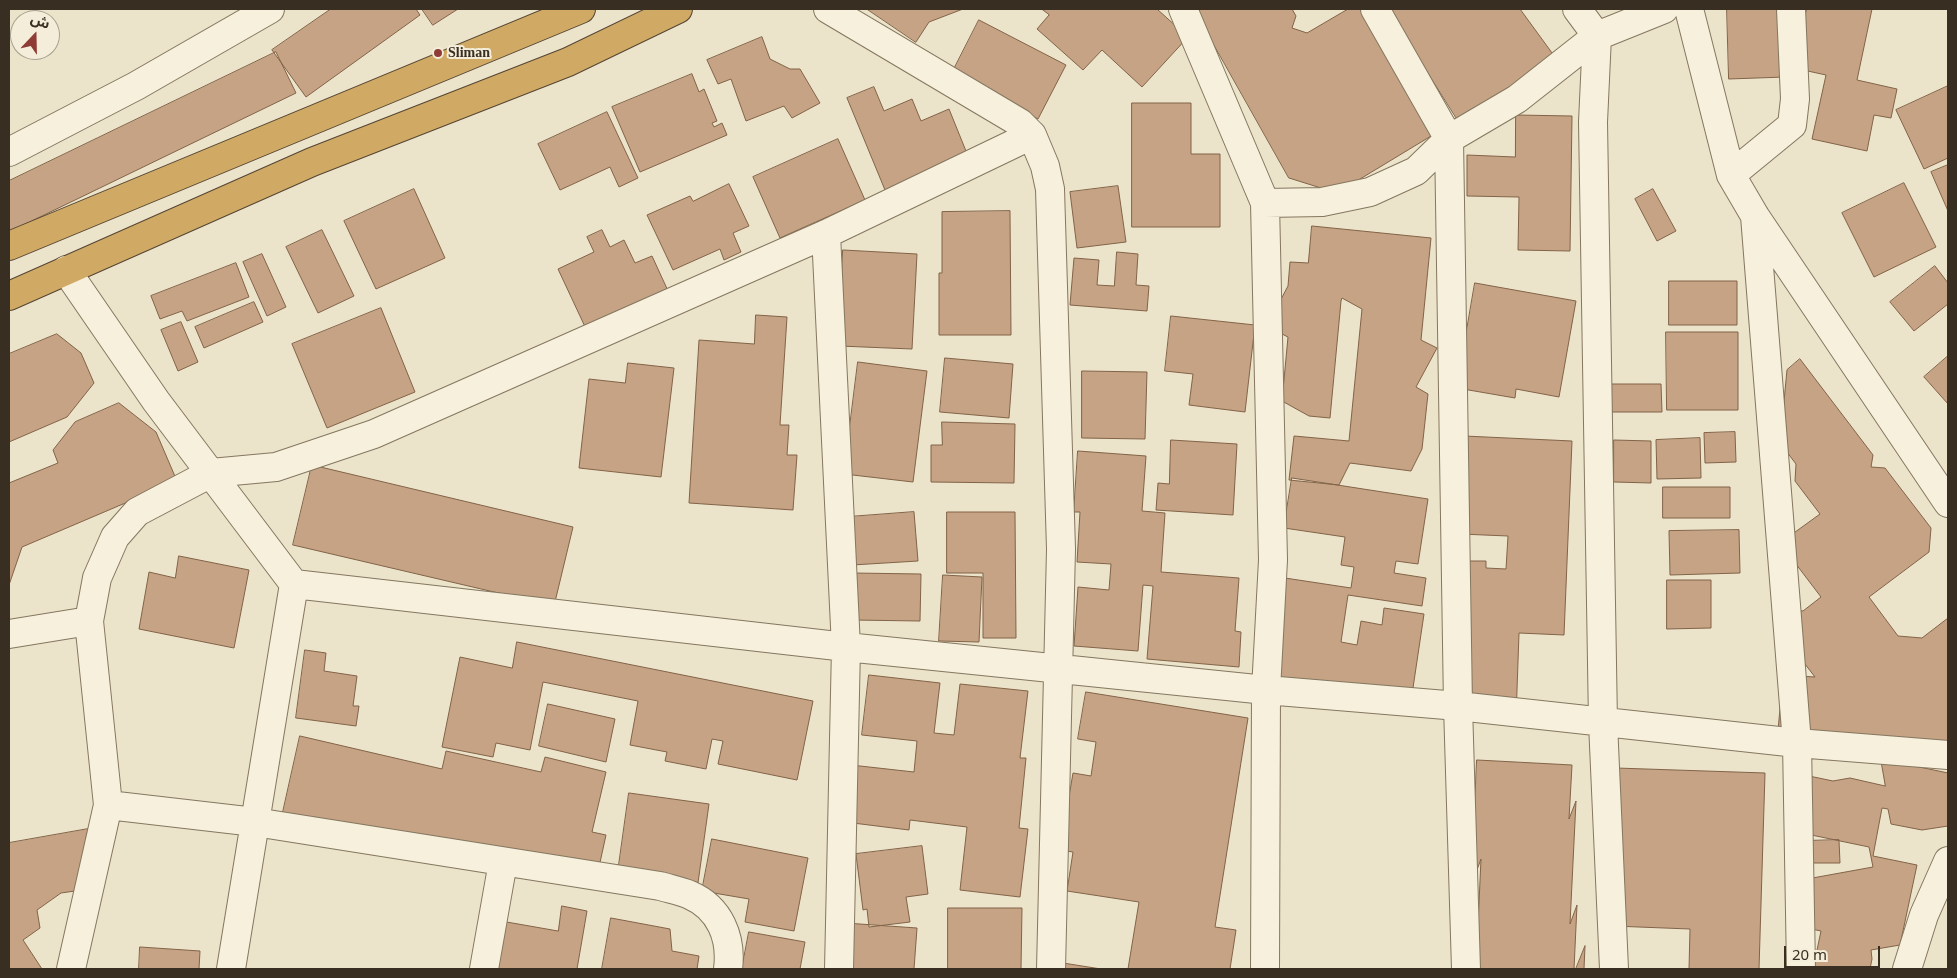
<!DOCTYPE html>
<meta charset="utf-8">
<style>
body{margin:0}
#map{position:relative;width:1957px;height:978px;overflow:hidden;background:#ebe3ca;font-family:Georgia,"Noto Sans Arabic",serif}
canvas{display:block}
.frame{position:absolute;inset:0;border:10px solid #382e22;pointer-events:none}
.north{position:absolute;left:10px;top:10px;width:50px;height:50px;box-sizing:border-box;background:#f3edd9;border:1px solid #a8a190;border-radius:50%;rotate:21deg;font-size:14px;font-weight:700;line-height:20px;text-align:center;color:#382e22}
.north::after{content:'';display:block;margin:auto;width:18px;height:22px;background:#8f3c36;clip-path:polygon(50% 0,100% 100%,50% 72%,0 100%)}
.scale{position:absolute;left:1784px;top:946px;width:96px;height:22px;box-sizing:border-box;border:2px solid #382e22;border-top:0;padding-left:6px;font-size:15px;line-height:18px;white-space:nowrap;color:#382e22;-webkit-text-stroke:4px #f3edd9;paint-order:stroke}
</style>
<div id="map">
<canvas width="1957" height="978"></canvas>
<div class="frame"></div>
<div class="north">ش</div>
<div class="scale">20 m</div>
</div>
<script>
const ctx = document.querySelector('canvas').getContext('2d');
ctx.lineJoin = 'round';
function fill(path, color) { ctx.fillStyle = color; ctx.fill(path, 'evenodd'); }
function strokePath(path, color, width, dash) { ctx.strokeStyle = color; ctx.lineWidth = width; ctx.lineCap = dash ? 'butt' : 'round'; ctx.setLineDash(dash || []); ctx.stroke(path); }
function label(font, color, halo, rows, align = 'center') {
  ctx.font = font + ' Georgia,serif'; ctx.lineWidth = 4; ctx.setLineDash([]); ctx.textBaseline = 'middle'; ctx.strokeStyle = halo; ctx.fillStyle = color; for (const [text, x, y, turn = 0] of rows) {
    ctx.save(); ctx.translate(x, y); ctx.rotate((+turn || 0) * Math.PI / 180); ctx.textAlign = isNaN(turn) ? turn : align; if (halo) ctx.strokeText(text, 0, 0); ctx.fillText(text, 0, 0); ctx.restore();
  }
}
const building = new Path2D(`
 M 331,9 L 416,9 L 420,15 L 306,97 L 272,50 Z
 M 422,9 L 458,9 L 433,25 Z
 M 867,9 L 963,9 L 929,22 L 916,42 Z
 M 1042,9 L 1157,9 L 1188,37 L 1142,87 L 1102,50 L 1083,70 L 1037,29 L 1049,15 Z
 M 1194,9 L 1292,9 L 1296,16 L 1292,28 L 1307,33 L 1348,9 L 1368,9 L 1441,130 L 1337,193 L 1289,178 Z
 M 1388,9 L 1520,9 L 1555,57 L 1461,125 Z
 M 1727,9 L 1784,9 L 1785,77 L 1729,79 Z
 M 1807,9 L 1872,9 L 1857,80 L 1897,89 L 1891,118 L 1874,115 L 1867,151 L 1812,139 L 1826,75 L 1794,68 Z
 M 979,20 L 1066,65 L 1038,119 L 951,75 Z
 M 762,37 L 770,59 L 790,69 L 800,69 L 820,103 L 792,118 L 784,106 L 746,121 L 731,79 L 718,84 L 707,60 Z
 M 276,52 L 296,93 L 9,232 L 9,181 Z
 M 692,74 L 699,92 L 704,89 L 717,121 L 712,123 L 714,127 L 722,123 L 727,135 L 640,172 L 612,107 Z
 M 1948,86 L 1948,158 L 1924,169 L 1896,110 Z
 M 874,87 L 884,111 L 912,99 L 921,121 L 949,109 L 968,156 L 885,190 L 847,98 Z
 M 1132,103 L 1191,103 L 1191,154 L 1220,154 L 1220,227 L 1132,227 Z
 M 607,112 L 638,178 L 619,187 L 610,167 L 560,190 L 538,144 Z
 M 1516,115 L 1572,116 L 1570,251 L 1518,250 L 1519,197 L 1467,196 L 1467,155 L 1515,157 Z
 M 838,139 L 865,200 L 780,238 L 753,177 Z
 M 1948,165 L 1948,211 L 1931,172 Z
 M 1904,183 L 1936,247 L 1874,277 L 1842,213 Z
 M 729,184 L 749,226 L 733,233 L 741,252 L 724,260 L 720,249 L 673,270 L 647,215 L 690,196 L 693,201 Z
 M 1118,186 L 1126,242 L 1077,248 L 1070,192 Z
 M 414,189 L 445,258 L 376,289 L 344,221 Z
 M 1653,189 L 1676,231 L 1657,241 L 1635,199 Z
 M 1010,211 L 1011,335 L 939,335 L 939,273 L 942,273 L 942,212 Z
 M 1312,226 L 1431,238 L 1421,340 L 1437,348 L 1416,387 L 1428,394 L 1422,449 L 1411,471 L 1350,463 L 1339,485 L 1289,480 L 1294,436 L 1349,441 L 1362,309 L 1342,298 L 1341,301 L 1330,418 L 1309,416 L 1282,401 L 1288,337 L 1276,331 L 1279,303 L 1288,286 L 1290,262 L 1308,263 Z
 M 322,230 L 354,296 L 318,313 L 286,247 Z
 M 602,230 L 610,247 L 624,240 L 635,263 L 652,256 L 669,293 L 587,331 L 558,269 L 594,252 L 587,237 Z
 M 843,250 L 917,254 L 912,349 L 839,346 Z
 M 1117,252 L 1138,254 L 1136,285 L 1149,286 L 1147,311 L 1070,305 L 1074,258 L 1099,260 L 1097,285 L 1114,286 Z
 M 262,254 L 286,307 L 267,316 L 243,262 Z
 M 236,263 L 249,297 L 187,321 L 182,311 L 160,319 L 151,296 Z
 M 1935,266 L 1948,283 L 1948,304 L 1914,331 L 1890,302 Z
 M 1669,281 L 1737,281 L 1737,325 L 1669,325 Z
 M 1475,283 L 1576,301 L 1559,397 L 1516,389 L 1515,398 L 1457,388 Z
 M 254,302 L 263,322 L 204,348 L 195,327 Z
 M 381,308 L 415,392 L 327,428 L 292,344 Z
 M 756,315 L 787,317 L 780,425 L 789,425 L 787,455 L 797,455 L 793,510 L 689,503 L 699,340 L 754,344 Z
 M 1171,316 L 1255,325 L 1245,412 L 1189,405 L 1193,374 L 1165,371 Z
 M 181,322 L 198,362 L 178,371 L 161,330 Z
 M 1666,332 L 1738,332 L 1738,410 L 1667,410 Z
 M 57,334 L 81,353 L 94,383 L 67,417 L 9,442 L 9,354 Z
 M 1948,356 L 1948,404 L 1924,377 Z
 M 945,358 L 1013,364 L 1009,418 L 940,412 Z
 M 1800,359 L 1873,455 L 1871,467 L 1885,468 L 1931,528 L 1929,552 L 1869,597 L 1898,636 L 1922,638 L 1948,618 L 1948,753 L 1776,753 L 1783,675 L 1815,677 L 1784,637 L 1786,609 L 1803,611 L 1821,597 L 1780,543 L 1820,514 L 1795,481 L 1796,464 L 1780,443 L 1787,370 Z
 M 858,362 L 927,371 L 913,482 L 844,474 Z
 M 628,363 L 674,368 L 661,477 L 579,468 L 589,379 L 625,383 Z
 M 1082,371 L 1147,372 L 1145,439 L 1082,438 Z
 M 1604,384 L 1661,384 L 1662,412 L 1604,412 Z
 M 119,403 L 156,432 L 177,481 L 22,547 L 9,585 L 9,483 L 58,463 L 53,450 L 75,422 Z
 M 942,422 L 1015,424 L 1014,483 L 931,482 L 931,445 L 942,445 Z
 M 1735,432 L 1736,462 L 1705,463 L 1704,433 Z
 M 1464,436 L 1572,441 L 1564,635 L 1519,633 L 1516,718 L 1461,716 L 1467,561 L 1486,561 L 1486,568 L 1506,569 L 1508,536 L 1460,534 Z
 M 1700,438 L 1701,478 L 1657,479 L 1656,440 Z
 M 1171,440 L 1237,444 L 1233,515 L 1156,510 L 1158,483 L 1169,484 Z
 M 1614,440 L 1651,441 L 1651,483 L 1614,482 Z
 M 1078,451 L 1146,456 L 1142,511 L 1165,513 L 1161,572 L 1239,578 L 1235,631 L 1241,632 L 1239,667 L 1147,659 L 1153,586 L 1143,585 L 1138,651 L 1074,646 L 1078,587 L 1109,590 L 1111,564 L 1077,562 L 1080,512 L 1074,512 Z
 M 312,465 L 573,527 L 554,606 L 293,545 Z
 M 1292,478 L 1428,499 L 1418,564 L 1396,561 L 1394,573 L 1426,578 L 1422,606 L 1348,595 L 1341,642 L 1357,645 L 1361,621 L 1382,625 L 1384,608 L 1424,614 L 1410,708 L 1269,687 L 1285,578 L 1351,588 L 1354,567 L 1341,565 L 1345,537 L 1284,528 Z
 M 1663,487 L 1730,487 L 1730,518 L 1663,518 Z
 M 914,512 L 918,561 L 852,565 L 848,517 Z
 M 947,512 L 1015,512 L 1016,638 L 983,638 L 983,573 L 947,573 Z
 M 1739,530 L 1740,573 L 1670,575 L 1669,531 Z
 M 179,556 L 249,570 L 234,648 L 139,629 L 149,572 L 175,578 Z
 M 852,573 L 921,574 L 920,621 L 852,620 Z
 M 943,575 L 982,577 L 979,642 L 939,641 Z
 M 1667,580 L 1711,580 L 1711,628 L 1667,629 Z
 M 517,642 L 813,701 L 797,780 L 718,764 L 723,741 L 712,739 L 706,769 L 665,761 L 667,752 L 630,745 L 638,701 L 543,682 L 530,750 L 496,743 L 493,757 L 442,747 L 460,657 L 512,668 Z
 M 305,650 L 326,653 L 324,671 L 357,676 L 353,706 L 359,706 L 356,726 L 296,718 Z
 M 869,675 L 940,683 L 934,733 L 954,735 L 960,684 L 1028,691 L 1020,758 L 1026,758 L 1019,828 L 1028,829 L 1020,897 L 960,890 L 967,827 L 910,820 L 909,830 L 845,822 L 851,765 L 914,772 L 917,741 L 862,735 Z
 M 1086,692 L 1248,718 L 1215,927 L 1236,930 L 1230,969 L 1128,969 L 1139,902 L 1067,891 L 1073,852 L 1060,850 L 1073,773 L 1091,776 L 1096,742 L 1078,739 Z
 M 548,704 L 615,719 L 606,762 L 539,746 Z
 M 300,736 L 442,769 L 446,751 L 541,772 L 545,757 L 606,772 L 592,832 L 606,835 L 599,867 L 281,821 Z
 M 1881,759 L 1948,773 L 1948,826 L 1922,830 L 1891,824 L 1888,809 L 1882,808 L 1873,856 L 1917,865 L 1900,945 L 1871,950 L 1872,959 L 1870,969 L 1813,969 L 1821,931 L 1797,926 L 1807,879 L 1873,867 L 1869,847 L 1797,832 L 1809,776 L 1833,781 L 1850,778 L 1885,786 Z
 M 1477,760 L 1572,765 L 1569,819 L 1576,801 L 1570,924 L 1577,905 L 1574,969 L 1476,969 L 1481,859 L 1471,886 Z
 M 1616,768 L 1765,773 L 1759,969 L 1689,969 L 1690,929 L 1613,926 Z
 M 629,793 L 709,804 L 697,890 L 617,879 Z
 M 88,829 L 75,891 L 61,893 L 37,910 L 40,928 L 23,940 L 42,969 L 9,969 L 9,843 Z
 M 712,839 L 808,858 L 794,931 L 745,922 L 749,899 L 702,891 Z
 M 1839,840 L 1840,863 L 1804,863 L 1804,841 Z
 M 922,846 L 928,894 L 906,897 L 910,922 L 869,927 L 867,909 L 863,910 L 856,854 Z
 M 562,906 L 587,911 L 577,969 L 492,969 L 501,921 L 558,931 Z
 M 948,908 L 1022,908 L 1021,969 L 948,969 Z
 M 611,918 L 670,929 L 672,951 L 699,956 L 697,969 L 602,969 Z
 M 845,923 L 917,928 L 914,969 L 842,969 Z
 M 749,932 L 805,942 L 800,969 L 742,969 Z
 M 1585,946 L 1584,969 L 1576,969 Z
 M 140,947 L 200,951 L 199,969 L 139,969 Z
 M 1063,963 L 1101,969 L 1062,969 Z`);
fill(building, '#c5a384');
strokePath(building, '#826348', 1);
const minor = new Path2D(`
 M 828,9 L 1020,123 L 1032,135 L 1045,166 L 1050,189 L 1061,549 L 1051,969
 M 1183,9 L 1265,203 L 1273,560 L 1266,690 L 1265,969
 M 1375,9 L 1449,139 L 1458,706 L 1466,969
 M 1577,9 L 1597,36 L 1593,122 L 1603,723 L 1614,969
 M 1689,9 L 1731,175 L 1755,216 L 1948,503
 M 9,152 L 136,86 L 270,9
 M 1731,175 L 1792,125 L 1795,99 L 1791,9
 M 1265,203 L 1322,202 L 1370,192 L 1416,171 L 1449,139 L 1517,99 L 1597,36 L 1664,9
 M 1755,216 L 1797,743 L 1801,969
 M 826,234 L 846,647 L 839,969
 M 66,270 L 156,401 L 294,584 L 846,647 L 1266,690 L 1458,706 L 1797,743 L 1948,755
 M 9,634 L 89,621 L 97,578 L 115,537 L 137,512 L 211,473 L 276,467 L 374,434 L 826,234 L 1032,135
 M 108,805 L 255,822 L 660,886 C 670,889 681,891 690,895 C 720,908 732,938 728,969
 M 71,969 L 108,805 L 89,621
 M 231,969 L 294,584
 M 484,969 L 503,862
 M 1907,969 L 1924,915 L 1948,861`);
const highway = new Path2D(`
 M 9,246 L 581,9
 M 9,296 L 312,162 L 568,62 L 678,9`);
strokePath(minor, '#857760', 30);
strokePath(highway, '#544533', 30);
strokePath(minor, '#f6f0dc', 28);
strokePath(highway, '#d0a964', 28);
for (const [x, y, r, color] of [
 [438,53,5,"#8f3c36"]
]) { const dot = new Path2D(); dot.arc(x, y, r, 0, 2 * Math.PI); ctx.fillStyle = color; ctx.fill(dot); strokePath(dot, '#f3edd9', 2); }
label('bold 14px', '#382e22', '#f3edd9', [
 ["Sliman",448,53]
], 'left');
</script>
